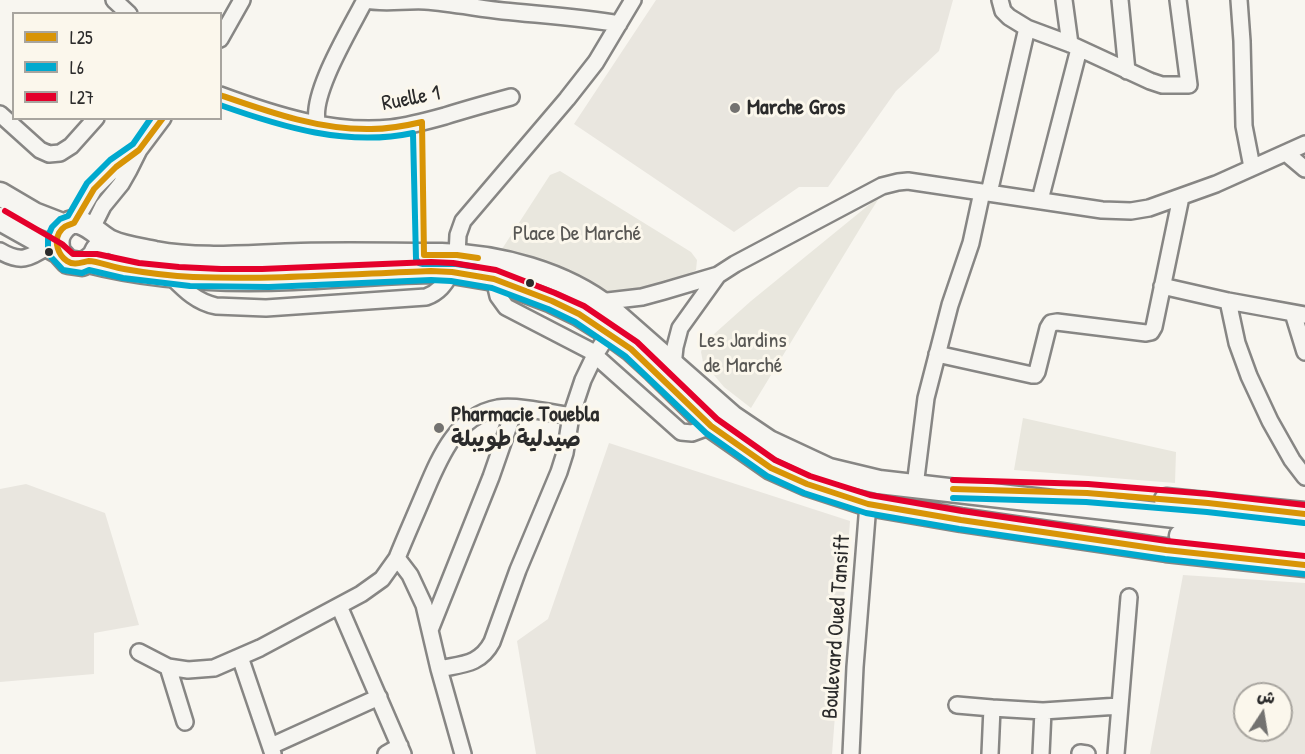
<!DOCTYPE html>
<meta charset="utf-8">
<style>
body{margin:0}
#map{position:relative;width:1305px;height:754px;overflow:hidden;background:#f8f6f0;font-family:"Patrick Hand","Playpen Sans Arabic",sans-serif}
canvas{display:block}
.legend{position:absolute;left:12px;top:12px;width:210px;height:108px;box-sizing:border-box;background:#fbf7ec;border:2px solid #a8a59f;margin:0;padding:8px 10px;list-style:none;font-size:18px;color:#2b2b2b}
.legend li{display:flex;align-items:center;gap:12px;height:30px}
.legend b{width:30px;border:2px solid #a8a59f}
.north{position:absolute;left:1233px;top:682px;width:60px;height:60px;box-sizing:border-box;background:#fbf7ec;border:2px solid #a8a59f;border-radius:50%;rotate:12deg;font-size:16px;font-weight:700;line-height:24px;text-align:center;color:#2b2b2b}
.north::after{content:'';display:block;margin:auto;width:21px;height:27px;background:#737270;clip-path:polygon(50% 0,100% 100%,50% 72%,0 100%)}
</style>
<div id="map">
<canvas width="1305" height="754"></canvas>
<ul class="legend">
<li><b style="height:8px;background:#d89406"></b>L25</li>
<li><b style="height:8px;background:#00a9ce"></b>L6</li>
<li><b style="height:8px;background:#e4002b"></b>L27</li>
</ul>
<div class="north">ش</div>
</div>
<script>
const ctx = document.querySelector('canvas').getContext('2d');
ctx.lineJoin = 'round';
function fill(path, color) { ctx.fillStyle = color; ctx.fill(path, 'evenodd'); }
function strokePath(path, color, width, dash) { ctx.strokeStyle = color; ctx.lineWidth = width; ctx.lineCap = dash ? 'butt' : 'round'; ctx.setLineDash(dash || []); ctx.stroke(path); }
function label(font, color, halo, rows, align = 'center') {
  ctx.font = font + ' "Patrick Hand","Playpen Sans Arabic",sans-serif'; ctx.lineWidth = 6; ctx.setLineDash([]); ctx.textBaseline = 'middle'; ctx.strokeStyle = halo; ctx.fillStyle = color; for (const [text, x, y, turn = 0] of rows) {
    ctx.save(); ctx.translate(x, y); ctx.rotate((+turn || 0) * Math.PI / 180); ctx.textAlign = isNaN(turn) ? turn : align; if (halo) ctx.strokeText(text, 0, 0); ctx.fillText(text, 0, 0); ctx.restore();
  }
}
fill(new Path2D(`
 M 656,0 L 953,0 L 939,51 L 896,91 L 828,187 L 799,187 L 734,232 L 574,124 Z
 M 609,443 L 850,521 L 832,754 L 536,754 L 517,641 L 548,619 Z
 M 26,484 L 105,513 L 139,625 L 94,633 L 94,674 L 0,682 L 0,489 Z
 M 1183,575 L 1305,583 L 1305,754 L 1150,754 ZM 1245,694 L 1281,694 L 1281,730 L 1245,730 Z`), '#e9e6df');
fill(new Path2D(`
 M 560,171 L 691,252 L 697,260 L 696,270 L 663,289 L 630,292 L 603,291 L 534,260 L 502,249 L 550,175 Z
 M 881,195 L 867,217 L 751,408 L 724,387 L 703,362 L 701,352 L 704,343 L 751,301 Z
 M 1023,418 L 1176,452 L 1175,483 L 1014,470 Z`), '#e9e7de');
const minor = new Path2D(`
 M 114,0 L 129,14
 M 364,0 C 384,4 404,0 425,1 C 451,3 477,8 503,11 C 542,15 580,17 619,24
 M 1000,0 L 1003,11 L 1009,17 L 1027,28 L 1070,44 L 1150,81 L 1162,85 L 1189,85 L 1178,0
 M 1064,0 L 1070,44
 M 1120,0 L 1127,71
 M 1239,0 L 1242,41 L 1244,126 L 1252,167
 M 220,39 L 242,0
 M 220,95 C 274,115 333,134 391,128 C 409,126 427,121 445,116 C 467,109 489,103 511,97
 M 0,114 L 40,150 L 49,154 L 60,153 L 71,146 L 96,118
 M 318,124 C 308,97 352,26 365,0
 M 1286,153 L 1305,169
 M 989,193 L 1027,28
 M 1040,200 L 1079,49
 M 74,223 L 94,189 L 116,167 L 137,151
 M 92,228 L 103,206 L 121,184 L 129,170 L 139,150 L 163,118
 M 0,251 C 20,263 29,259 48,246
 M 457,255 L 458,235 L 463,221 L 567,99 L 596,62 L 633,0
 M 170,275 C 184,289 196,302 216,306 L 266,308 L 426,297 C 440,292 445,283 452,272
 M 494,279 L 498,296 L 506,307 L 589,350 L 681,432 L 692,433 L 711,426
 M 1162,286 L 1228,301 L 1305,315
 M 1228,301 L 1237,343 L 1249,376 L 1270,421 L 1292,460 L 1305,477
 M 599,302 L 642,297 L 664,291 L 718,275 L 735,264 L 882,186 L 898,182 L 908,181 L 1102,210 L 1131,211 L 1149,208 L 1216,184 L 1305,144
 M 1293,313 L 1305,352
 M 937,354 L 1032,375 L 1035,375 L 1037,372 L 1048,328 L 1051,323 L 1057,322 L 1146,333 L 1151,332 L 1154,327 L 1181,197
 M 673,366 L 675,347 L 680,328 L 718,275
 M 915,486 L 926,398 L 950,305 L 971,243 L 982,192
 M 397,558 L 410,575 L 424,605 L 439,669 L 463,754
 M 339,606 L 403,754
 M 430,630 L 491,477 L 515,408
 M 139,652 L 168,667 L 188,670 L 214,668 L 260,648 L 361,594 L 382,579 L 397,558 C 405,538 414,518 422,499 C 438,462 454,416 498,408 C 517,405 552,413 571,416
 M 240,657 L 273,754
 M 168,667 L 185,722
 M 439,669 C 462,664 480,665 492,642 L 518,570 L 559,472 L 565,453 L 571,416 L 583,380 L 595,355 L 609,333
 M 957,705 L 992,708
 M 271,746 L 379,697
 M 1080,753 L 1087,754
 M 386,754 L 400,746
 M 851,754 L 855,667 L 868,504
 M 990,754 L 992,708 L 1043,711
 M 1041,754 L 1043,711 L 1119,706
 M 1116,754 L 1129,597`);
const highway = new Path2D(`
 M 0,194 L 34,214 L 65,226
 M 0,219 L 59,252 L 68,262 L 82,264 L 88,261 L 94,256 L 97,250
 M 59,252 C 57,245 56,238 61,231 C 77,208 96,235 111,242 C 124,248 141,250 155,253 C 203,262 252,256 301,255 C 348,254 395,255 442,255 C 498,256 565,274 609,309 L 732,417 L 769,442 L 829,470 L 879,482 L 1305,531
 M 88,261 C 154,278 225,281 293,278 C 339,276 385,272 431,271 L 452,272 L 494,279 L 552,301 L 579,314 L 609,333 L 631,349 L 654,370 L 711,426 L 771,468 L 807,484 L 868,504 L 961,520 L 1166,550 L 1305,565
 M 1166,500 L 1305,514
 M 1181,536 L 1262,543 L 1300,549`);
strokePath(minor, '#878684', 20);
strokePath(highway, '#878684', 27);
strokePath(minor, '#f6f5f1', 15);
strokePath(highway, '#f6f5f1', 22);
strokePath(new Path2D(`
 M 220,95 C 269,112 319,130 371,129 C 388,129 405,126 422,122 L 424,255 L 457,255 L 478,258
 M 163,118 L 139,150 L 116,167 L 94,189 L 74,223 C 68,225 63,226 59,233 C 54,242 58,255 67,261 C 74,266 82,262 89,261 C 97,261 115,268 124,269 C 147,273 170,276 193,277 C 272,280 352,274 431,271 L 452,272 L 494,279 L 552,301 L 579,314 L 631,349 L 711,426 L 771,468 L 807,484 L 868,504 L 961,520 L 1166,550 L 1305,565
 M 953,489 L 1087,493 L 1208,503 L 1305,514`), '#d89406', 6);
strokePath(new Path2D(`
 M 220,105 C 282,127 347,147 413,133 L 416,259 L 419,263 L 423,264 L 456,264 L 477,267
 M 151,118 L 133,144 L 110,160 L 87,183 L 68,216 L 60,219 L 52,227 L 48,236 L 48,247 L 51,257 L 63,270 L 82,273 L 89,270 L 123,278 L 190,286 L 269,287 L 431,280 L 451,281 L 492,288 L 548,309 L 575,322 L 625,356 L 706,433 L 767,476 L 804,493 L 866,513 L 959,529 L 1165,559 L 1304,574
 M 953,498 L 1086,502 L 1207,512 L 1304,523`), '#00a9ce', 6);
strokePath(new Path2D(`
 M 5,211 L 62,244 L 73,254 L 97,254 L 139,263 L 179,267 L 221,269 L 262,269 L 431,262 L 453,263 L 496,270 L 555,293 L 584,306 L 637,342 L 717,419 L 775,460 L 810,476 L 870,495 L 962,511 L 1167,541 L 1305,556
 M 953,480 L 1088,484 L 1209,494 L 1305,505`), '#e4002b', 6);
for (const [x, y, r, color] of [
 [735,108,6,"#737270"],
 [49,252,5,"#2b2b2b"],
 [530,283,5,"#2b2b2b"],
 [439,428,6,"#737270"]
]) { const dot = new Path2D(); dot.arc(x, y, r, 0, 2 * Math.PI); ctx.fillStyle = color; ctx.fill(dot); strokePath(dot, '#fbf7ec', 2); }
label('22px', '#2b2b2b', '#fbf7ec', [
 ["Ruelle 1",411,99,-11],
 ["Boulevard Oued Tansift",837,627,-86]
]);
label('bold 22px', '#2b2b2b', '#fbf7ec', [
 ["Marche Gros",747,108],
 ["Pharmacie Touebla",451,415],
 ["صيدلية طويبلة",451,440]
], 'left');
label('22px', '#585754', '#fbf7ec', [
 ["Place De Marché",577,234],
 ["Les Jardins",743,341],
 ["de Marché",743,366]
]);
</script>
